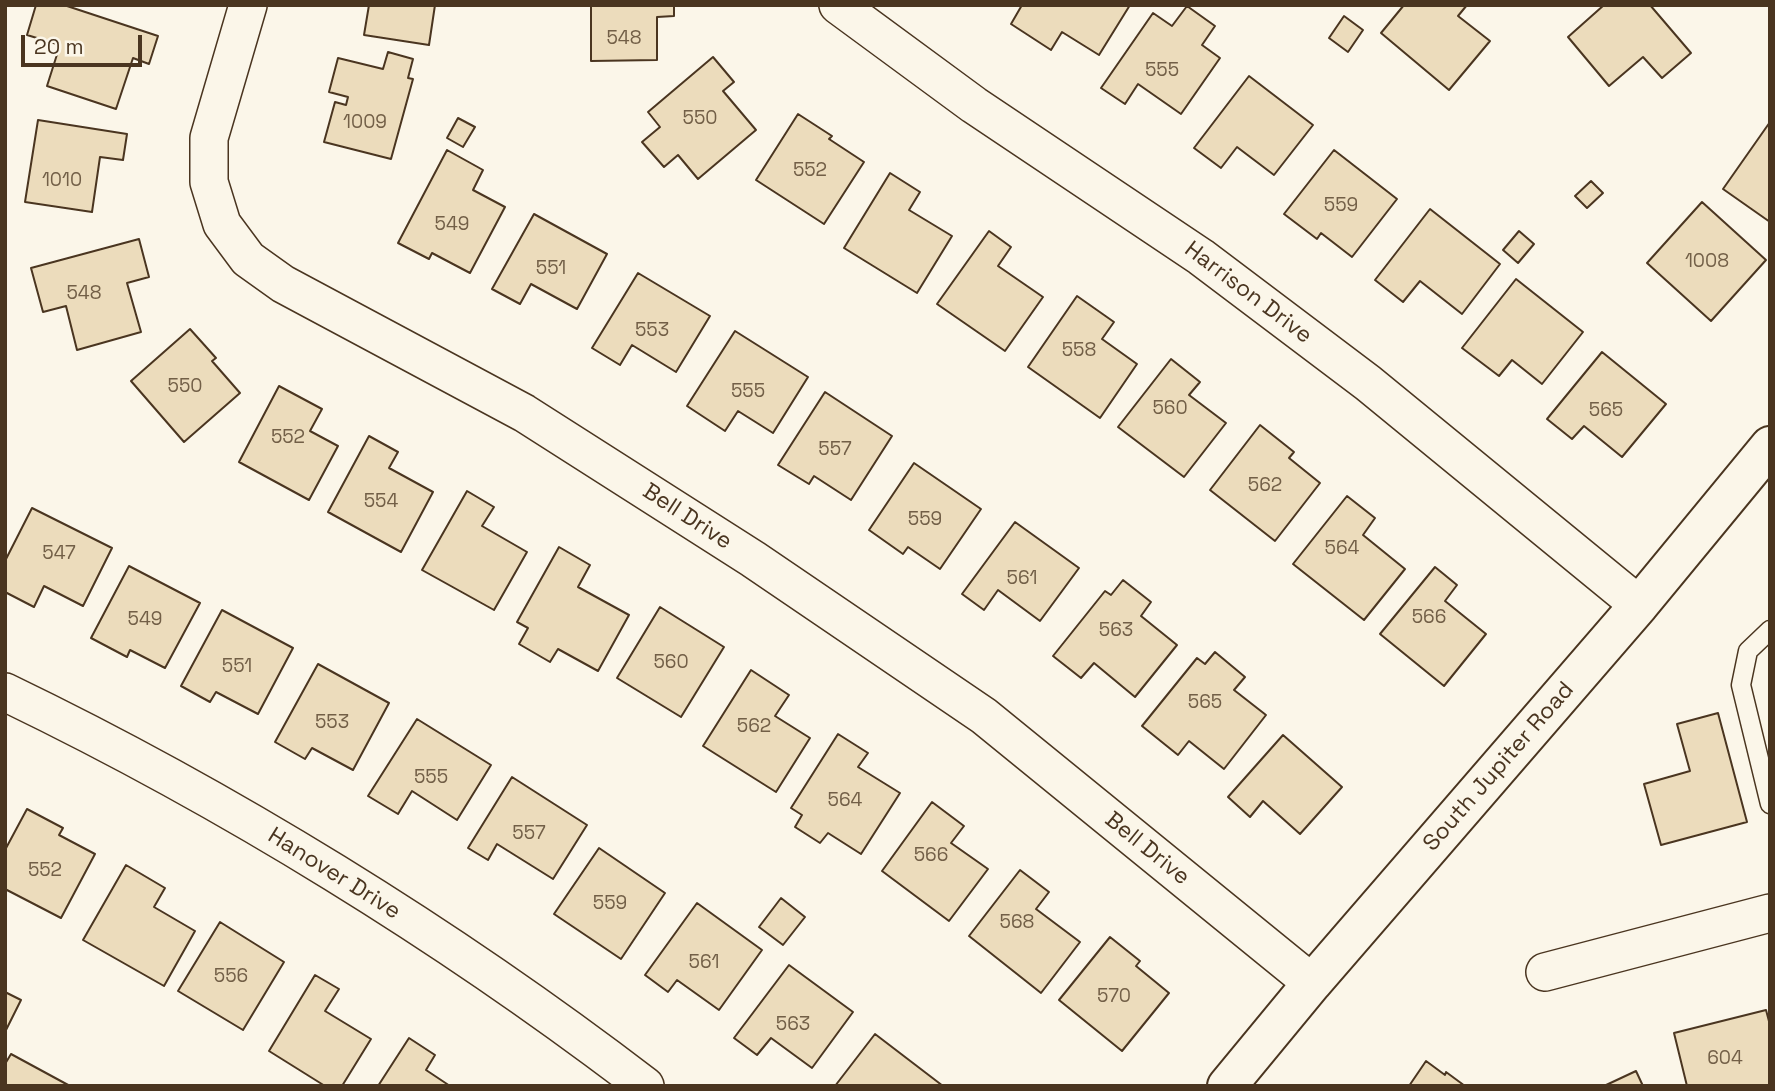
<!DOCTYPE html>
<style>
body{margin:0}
#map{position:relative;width:1775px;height:1091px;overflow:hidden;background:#fbf6e9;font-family:"Space Grotesk",sans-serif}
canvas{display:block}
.frame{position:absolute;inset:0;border:7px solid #4a3520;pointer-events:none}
.scale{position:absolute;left:21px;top:35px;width:121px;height:32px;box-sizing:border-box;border:4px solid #4a3520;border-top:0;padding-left:9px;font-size:21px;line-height:24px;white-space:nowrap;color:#4a3520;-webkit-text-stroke:5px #fbf6e9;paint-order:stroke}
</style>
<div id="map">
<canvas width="1775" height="1091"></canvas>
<div class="frame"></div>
<div class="scale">20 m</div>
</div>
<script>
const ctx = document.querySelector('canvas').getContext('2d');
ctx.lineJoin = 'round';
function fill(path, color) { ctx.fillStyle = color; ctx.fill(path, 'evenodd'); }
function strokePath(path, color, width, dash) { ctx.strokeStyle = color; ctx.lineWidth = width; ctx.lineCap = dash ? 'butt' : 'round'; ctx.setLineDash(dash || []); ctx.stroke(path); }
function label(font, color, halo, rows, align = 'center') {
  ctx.font = font + ' "Space Grotesk",sans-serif'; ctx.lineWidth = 5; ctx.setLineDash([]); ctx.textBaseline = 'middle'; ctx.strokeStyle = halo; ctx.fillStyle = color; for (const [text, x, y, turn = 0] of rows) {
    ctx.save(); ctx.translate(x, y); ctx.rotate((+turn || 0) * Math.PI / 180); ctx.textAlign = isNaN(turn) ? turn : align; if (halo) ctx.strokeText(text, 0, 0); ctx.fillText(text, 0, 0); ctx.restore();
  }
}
const building = new Path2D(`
 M 36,5 L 64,5 L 158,36 L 149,64 L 133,58 L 116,109 L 47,86 L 60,45 L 27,35 Z
 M 369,5 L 435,5 L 429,45 L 364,35 Z
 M 591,5 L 674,5 L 674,16 L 657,17 L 657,60 L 591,61 Z
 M 1022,5 L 1130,5 L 1099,55 L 1062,32 L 1051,50 L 1011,24 Z
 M 1404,5 L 1467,5 L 1458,16 L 1490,41 L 1449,90 L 1381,33 Z
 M 1604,5 L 1650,5 L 1691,53 L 1662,78 L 1643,57 L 1609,86 L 1568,37 Z
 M 1187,6 L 1215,26 L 1202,45 L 1220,58 L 1181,114 L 1138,84 L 1125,104 L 1101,88 L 1153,13 L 1172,26 Z
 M 1344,16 L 1363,30 L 1348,52 L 1329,38 Z
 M 388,52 L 413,59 L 408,78 L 413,79 L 391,159 L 324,142 L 335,102 L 346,105 L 348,97 L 329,92 L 338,58 L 383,69 Z
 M 713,57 L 734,82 L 723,91 L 756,130 L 698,179 L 678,155 L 664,167 L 642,142 L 660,127 L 648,112 Z
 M 1249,76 L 1313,125 L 1274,175 L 1237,147 L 1221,168 L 1194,148 Z
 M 798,114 L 832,136 L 829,139 L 864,162 L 824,224 L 756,180 Z
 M 458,118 L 475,127 L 463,147 L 447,138 Z
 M 38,120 L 127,134 L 123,160 L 100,157 L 92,212 L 25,202 Z
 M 1770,122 L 1770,222 L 1723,189 Z
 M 447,150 L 483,170 L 473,190 L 505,207 L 470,273 L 432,253 L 429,259 L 398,243 Z
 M 1334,150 L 1397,199 L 1352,257 L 1321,233 L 1317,239 L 1284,214 Z
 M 890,173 L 920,192 L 909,210 L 952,236 L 917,293 L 844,248 Z
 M 1591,181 L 1603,193 L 1587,208 L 1575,196 Z
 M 1702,202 L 1766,260 L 1711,321 L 1647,263 Z
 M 1430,209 L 1500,264 L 1462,314 L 1420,281 L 1403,302 L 1375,280 Z
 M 534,214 L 607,254 L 577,309 L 531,284 L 520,304 L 492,289 Z
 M 989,231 L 1011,247 L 998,266 L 1043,297 L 1005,351 L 937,304 Z
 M 1519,231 L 1534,244 L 1518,263 L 1503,250 Z
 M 139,239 L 149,277 L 127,283 L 141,332 L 77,350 L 66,306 L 43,312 L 31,268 Z
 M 638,273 L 710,316 L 676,372 L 632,345 L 620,365 L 592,348 Z
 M 1516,279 L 1583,332 L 1542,384 L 1512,360 L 1499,376 L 1462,348 Z
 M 1077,296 L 1114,322 L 1102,339 L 1137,364 L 1100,418 L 1028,367 Z
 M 190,329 L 216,358 L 212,361 L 240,393 L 184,442 L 131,381 Z
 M 735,331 L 808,377 L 773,433 L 738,411 L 725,431 L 687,406 Z
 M 1602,352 L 1666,404 L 1622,457 L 1584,426 L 1572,439 L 1547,419 Z
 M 1171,359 L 1200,382 L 1189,395 L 1226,423 L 1184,477 L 1118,427 Z
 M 279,386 L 322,409 L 310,431 L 338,446 L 309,500 L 239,462 Z
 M 825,392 L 892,436 L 851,500 L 814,476 L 809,484 L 778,465 Z
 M 1260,425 L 1294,452 L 1289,458 L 1320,483 L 1275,541 L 1210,490 Z
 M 369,436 L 398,452 L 389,468 L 433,492 L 401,552 L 328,512 Z
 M 914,463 L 981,509 L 940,569 L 908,547 L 903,554 L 869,530 Z
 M 467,491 L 494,507 L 482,526 L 527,552 L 494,610 L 422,570 Z
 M 1347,496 L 1375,518 L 1363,535 L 1405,569 L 1364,620 L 1293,564 Z
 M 32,508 L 112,548 L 83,606 L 44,586 L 34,607 L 5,592 L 5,561 Z
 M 1015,522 L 1079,568 L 1040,621 L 998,590 L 984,610 L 962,594 Z
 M 559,547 L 590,565 L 578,587 L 629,615 L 598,671 L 558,649 L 550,662 L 519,644 L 528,628 L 517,622 Z
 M 129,566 L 200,603 L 165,668 L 130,650 L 127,657 L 91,638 Z
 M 1435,567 L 1457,585 L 1445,601 L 1486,634 L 1444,686 L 1380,634 Z
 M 1123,580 L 1151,602 L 1141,616 L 1177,645 L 1135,697 L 1094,663 L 1081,678 L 1053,656 L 1105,591 L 1111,595 Z
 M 660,607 L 724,647 L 681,717 L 617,678 Z
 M 222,610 L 293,648 L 258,714 L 216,692 L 210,702 L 181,686 Z
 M 1215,652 L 1245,677 L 1234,690 L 1266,715 L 1224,769 L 1189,741 L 1178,755 L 1142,726 L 1197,658 L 1205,664 Z
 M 318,664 L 389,703 L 353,770 L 312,748 L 305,759 L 275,742 Z
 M 751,670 L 789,695 L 775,716 L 810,738 L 776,792 L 703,746 Z
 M 1718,713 L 1747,822 L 1661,845 L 1644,784 L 1690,771 L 1677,724 Z
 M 417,719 L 491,765 L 457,820 L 412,791 L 398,814 L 368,796 Z
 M 838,734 L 868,753 L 858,767 L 900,793 L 861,854 L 828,833 L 820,843 L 795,827 L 802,815 L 791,808 Z
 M 1283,735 L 1342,787 L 1300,834 L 1263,801 L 1250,817 L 1228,797 Z
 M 512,777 L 587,825 L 553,879 L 497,844 L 488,860 L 468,848 Z
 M 932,802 L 964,826 L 951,843 L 988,869 L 949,921 L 882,871 Z
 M 27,809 L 63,828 L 59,835 L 95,854 L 61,918 L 5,889 L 5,850 Z
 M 599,848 L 665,893 L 621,959 L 554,914 Z
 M 126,865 L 165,888 L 154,907 L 195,931 L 164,986 L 83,940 Z
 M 1020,870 L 1049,892 L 1036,909 L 1080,942 L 1041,993 L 969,936 Z
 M 781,898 L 805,917 L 783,945 L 759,927 Z
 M 697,903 L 762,950 L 719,1010 L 677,980 L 668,992 L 645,975 Z
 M 220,922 L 284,962 L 243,1030 L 178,991 Z
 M 1110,937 L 1140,961 L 1136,966 L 1169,993 L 1122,1051 L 1059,1000 Z
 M 789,965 L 853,1012 L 812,1068 L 771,1038 L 757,1055 L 734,1038 Z
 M 315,975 L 339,989 L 325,1011 L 371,1039 L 342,1086 L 325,1086 L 269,1051 Z
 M 5,992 L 21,1000 L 6,1030 L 5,1030 Z
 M 1766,1010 L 1770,1025 L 1770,1086 L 1687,1086 L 1674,1033 Z
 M 875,1034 L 943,1086 L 835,1086 Z
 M 409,1038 L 435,1055 L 426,1070 L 450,1086 L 378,1086 Z
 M 11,1054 L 70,1086 L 5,1086 L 5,1064 Z
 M 1426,1061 L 1445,1075 L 1446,1072 L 1465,1086 L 1409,1086 Z
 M 1636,1071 L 1643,1086 L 1604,1086 Z`);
fill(building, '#ecdcbc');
strokePath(building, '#4a3520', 2);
const service = new Path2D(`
 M 1770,630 L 1748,651 L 1741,685 L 1770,804`);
const minor = new Path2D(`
 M 248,5 L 209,138 L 209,182 L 222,224 L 248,259 L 283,284 L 524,413 L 753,559 L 984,716 L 1312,983
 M 838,5 L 974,105 L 1201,257 L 1368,383 L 1639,605
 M 5,692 C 227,799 449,936 645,1086
 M 1545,972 L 1770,913`);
const tertiary = new Path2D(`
 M 1227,1086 L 1312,983 L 1639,605 L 1770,446`);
strokePath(service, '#4a3520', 21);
strokePath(minor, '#4a3520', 40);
strokePath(tertiary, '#4a3520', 42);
strokePath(service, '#fbf6e9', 18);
strokePath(minor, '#fbf6e9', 37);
strokePath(tertiary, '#fbf6e9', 38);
label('19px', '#725f47', null, [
 ["548",624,39],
 ["555",1162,71],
 ["550",700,119],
 ["1009",365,123],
 ["552",810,171],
 ["1010",62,181],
 ["559",1341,206],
 ["549",452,225],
 ["1008",1707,262],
 ["551",551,269],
 ["548",84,294],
 ["553",652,331],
 ["558",1079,351],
 ["550",185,387],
 ["555",748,392],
 ["560",1170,409],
 ["565",1606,411],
 ["552",288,438],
 ["557",835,450],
 ["562",1265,486],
 ["554",381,502],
 ["559",925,520],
 ["564",1342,549],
 ["547",59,554],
 ["561",1022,579],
 ["566",1429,618],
 ["549",145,620],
 ["563",1116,631],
 ["560",671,663],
 ["551",237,667],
 ["565",1205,703],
 ["553",332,723],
 ["562",754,727],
 ["555",431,778],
 ["564",845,801],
 ["557",529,834],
 ["566",931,856],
 ["552",45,871],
 ["559",610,904],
 ["568",1017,923],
 ["561",704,963],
 ["556",231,977],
 ["570",1114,997],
 ["563",793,1025],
 ["604",1725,1059]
]);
label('23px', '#4a3520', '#fbf6e9', [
 ["Harrison Drive",1248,293,37],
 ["Bell Drive",687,517,33],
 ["South Jupiter Road",1499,767,-49],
 ["Bell Drive",1147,849,39],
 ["Hanover Drive",334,874,32]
]);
</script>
